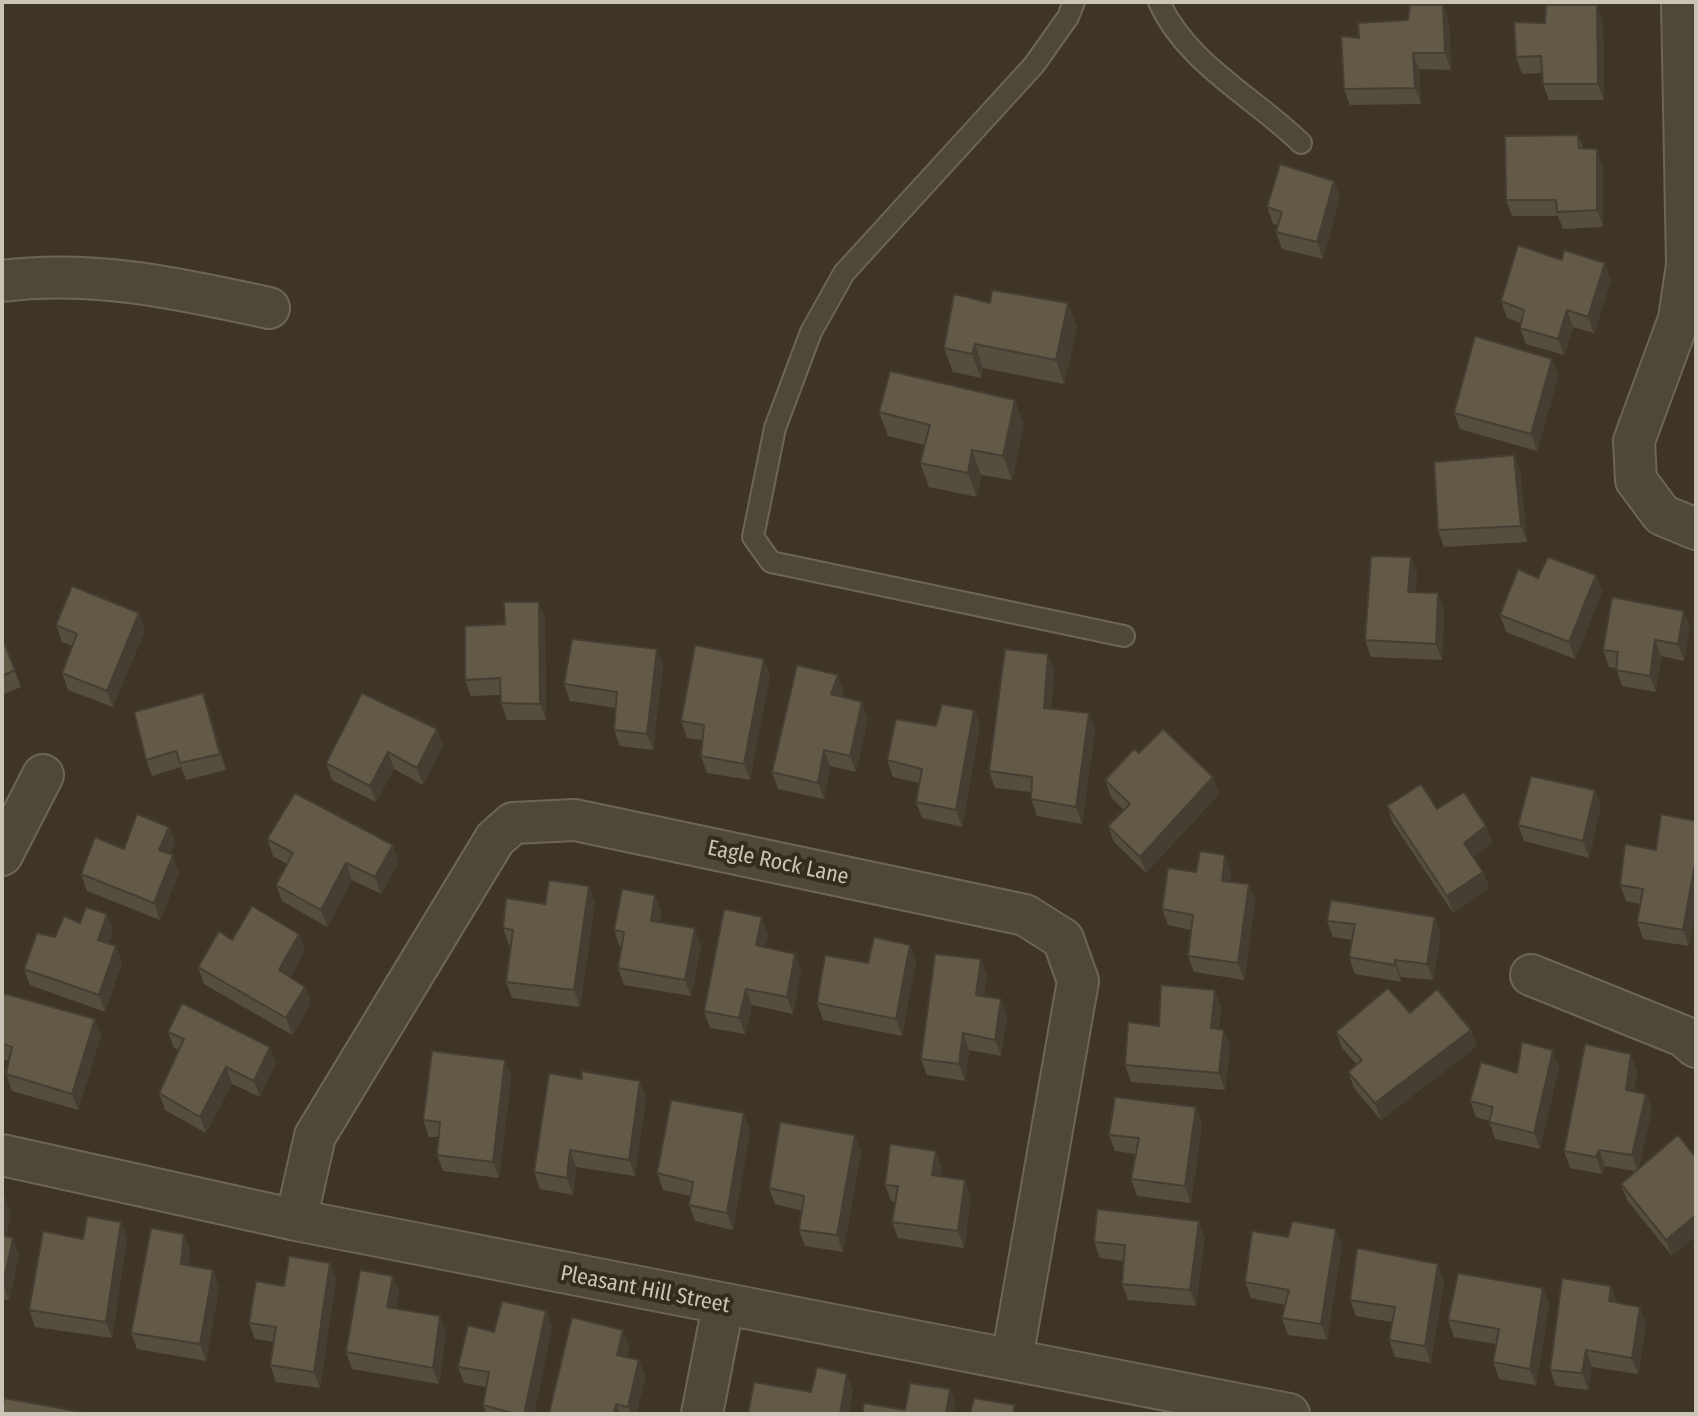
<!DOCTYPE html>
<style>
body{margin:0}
#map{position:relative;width:1698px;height:1416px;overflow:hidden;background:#3f3526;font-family:"Fira Sans Condensed",sans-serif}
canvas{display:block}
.frame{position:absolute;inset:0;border:4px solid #cac3b6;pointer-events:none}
</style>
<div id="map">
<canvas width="1698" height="1416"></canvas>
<div class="frame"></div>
</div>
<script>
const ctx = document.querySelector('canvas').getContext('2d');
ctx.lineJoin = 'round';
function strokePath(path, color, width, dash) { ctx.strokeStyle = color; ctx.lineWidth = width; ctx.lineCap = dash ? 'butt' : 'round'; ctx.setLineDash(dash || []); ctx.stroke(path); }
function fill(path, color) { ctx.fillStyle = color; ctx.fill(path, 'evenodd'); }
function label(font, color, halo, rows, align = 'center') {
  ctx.font = font + ' "Fira Sans Condensed",sans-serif'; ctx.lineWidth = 8; ctx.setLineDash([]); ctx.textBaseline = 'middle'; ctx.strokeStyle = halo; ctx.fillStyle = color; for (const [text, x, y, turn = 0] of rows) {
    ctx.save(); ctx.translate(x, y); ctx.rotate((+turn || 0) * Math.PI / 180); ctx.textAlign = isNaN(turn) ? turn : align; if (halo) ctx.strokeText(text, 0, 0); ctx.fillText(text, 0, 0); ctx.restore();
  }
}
const lane = new Path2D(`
 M 1074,2 L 1068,17 L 1034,65 L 844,273 L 811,332 L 775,428 L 753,537 L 771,562 L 1124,636
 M 1159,2 C 1187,64 1254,97 1301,143`);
const street = new Path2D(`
 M 1682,2 L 1687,265 L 1679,319 L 1634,441 L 1636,480 L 1662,515 L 1696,529
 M 2,281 C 93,269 181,289 269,308
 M 2,855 L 43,775
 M 1531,975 L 1683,1036 L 1696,1047
 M 2,1155 L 296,1220 L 1289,1414
 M 296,1220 L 315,1136 L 495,839 L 513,823 L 575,820 L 1025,915 L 1063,939 L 1078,981 L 1012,1359
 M 702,1414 L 723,1306`);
strokePath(lane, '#6d6558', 24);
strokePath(street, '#6d6558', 44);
strokePath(lane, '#4f473a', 20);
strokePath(street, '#4f473a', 40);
fill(new Path2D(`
 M 1603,21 L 1604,100 L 1549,100 L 1543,84 L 1542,73 L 1522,74 L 1516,57 L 1545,23 Z
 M 1449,22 L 1451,70 L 1419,69 L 1421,104 L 1350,105 L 1344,89 L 1359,38 Z
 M 1578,135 L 1583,148 L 1603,166 L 1603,227 L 1563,229 L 1558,216 L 1512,216 L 1506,200 Z
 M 1340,197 L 1323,259 L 1282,249 L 1276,232 L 1278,225 L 1273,224 L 1267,207 Z
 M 1562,260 L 1611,280 L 1594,333 L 1573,327 L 1564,355 L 1526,344 L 1520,328 L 1521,323 L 1507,318 L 1501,301 Z
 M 1077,327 L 1064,384 L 983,368 L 981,378 L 953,372 L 944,348 Z
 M 1552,359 L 1558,376 L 1537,451 L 1460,429 L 1454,413 Z
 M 879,412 L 1024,424 L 1012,480 L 981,475 L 977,497 L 929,487 L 920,463 L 925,445 L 888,436 Z
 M 1514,455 L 1520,471 L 1527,542 L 1444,547 L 1438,530 Z
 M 1417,573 L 1415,592 L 1438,593 L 1444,610 L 1442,660 L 1371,657 L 1365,640 Z
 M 1596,575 L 1602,591 L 1575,659 L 1506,632 L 1500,615 L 1538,578 Z
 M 539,602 L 545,619 L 546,720 L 507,720 L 501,703 L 501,695 L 471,696 L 465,680 L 505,624 Z
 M 1684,611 L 1690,627 L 1684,661 L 1661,656 L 1656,692 L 1622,686 L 1616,668 L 1609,667 L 1603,650 Z
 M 56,625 L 145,630 L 113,707 L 68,690 L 62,673 L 72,646 L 62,642 Z
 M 2,638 L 21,687 L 2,695 Z
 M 663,666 L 653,750 L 620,746 L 614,730 L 616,708 L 570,701 L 564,684 Z
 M 1054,671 L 1051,708 L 1089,713 L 1095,729 L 1082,824 L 1037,816 L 1031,799 L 1031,792 L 995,788 L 989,771 Z
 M 770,675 L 750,780 L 707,773 L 701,756 L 703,740 L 687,738 L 681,721 Z
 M 838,675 L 844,692 L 842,696 L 868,718 L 856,772 L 830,766 L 824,799 L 778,789 L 772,772 Z
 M 209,710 L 226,770 L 186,780 L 181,767 L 152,776 L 146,760 Z
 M 974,710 L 980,726 L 962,827 L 922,818 L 916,802 L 919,783 L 893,777 L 887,760 L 936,726 Z
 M 437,729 L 443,746 L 423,785 L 394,769 L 376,802 L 332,780 L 326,763 Z
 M 1139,753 L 1213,777 L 1219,794 L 1146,873 L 1114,842 L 1108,826 L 1124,810 L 1111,797 L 1105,780 Z
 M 1387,806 L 1437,809 L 1486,826 L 1492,843 L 1473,857 L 1483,872 L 1489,888 L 1453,913 L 1393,823 Z
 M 1601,806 L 1589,858 L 1524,841 L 1518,825 Z
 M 169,827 L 175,843 L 170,854 L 179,872 L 160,920 L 87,891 L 81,874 L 124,849 Z
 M 267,839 L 399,862 L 381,894 L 352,880 L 327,927 L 282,901 L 276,885 L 287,864 L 273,856 Z
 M 1656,850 L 1689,946 L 1643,939 L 1637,922 L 1640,904 L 1626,901 L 1620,885 Z
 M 1196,872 L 1231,872 L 1230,882 L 1255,901 L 1244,980 L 1194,972 L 1188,956 L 1191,930 L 1168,925 L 1162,909 Z
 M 595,902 L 580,1007 L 512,998 L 506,982 L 511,945 L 509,945 L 503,928 L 545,904 Z
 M 661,911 L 660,922 L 701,945 L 691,996 L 624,985 L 618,968 L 622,947 L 620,947 L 614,930 Z
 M 1327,921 L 1441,934 L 1433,980 L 1401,977 L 1401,982 L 1355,974 L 1349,957 L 1352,940 L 1333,937 Z
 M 80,923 L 113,930 L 108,944 L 116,946 L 122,963 L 105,1012 L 30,985 L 24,969 L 55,937 Z
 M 768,934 L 765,947 L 801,970 L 793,1014 L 752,1005 L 745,1034 L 710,1028 L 704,1011 Z
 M 232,940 L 305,950 L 290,978 L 305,987 L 311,1003 L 292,1035 L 204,984 L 198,967 Z
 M 910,945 L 916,961 L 902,1036 L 823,1020 L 817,1003 L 868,963 Z
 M 981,959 L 987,976 L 984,996 L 1007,1015 L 1001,1056 L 969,1050 L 965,1081 L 927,1075 L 921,1059 Z
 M 2,997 L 95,1019 L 101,1036 L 78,1110 L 12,1091 L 6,1074 L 9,1061 L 2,1059 Z
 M 1221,1006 L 1219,1029 L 1224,1030 L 1230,1046 L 1225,1090 L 1131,1082 L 1125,1065 Z
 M 1471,1030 L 1477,1046 L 1381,1120 L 1354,1088 L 1348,1072 L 1357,1065 L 1342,1048 L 1336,1032 Z
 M 168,1032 L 276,1063 L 260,1097 L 232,1084 L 206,1133 L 165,1110 L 159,1093 L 179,1050 L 174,1048 Z
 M 505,1060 L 511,1077 L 499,1178 L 443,1171 L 437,1155 L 439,1137 L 429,1137 L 423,1120 Z
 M 1559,1067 L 1540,1149 L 1495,1139 L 1489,1121 L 1476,1117 L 1470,1101 L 1517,1073 Z
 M 1637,1070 L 1634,1092 L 1646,1094 L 1652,1110 L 1638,1169 L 1678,1135 L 1672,1256 L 1627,1200 L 1621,1184 L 1635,1171 L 1605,1166 L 1602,1174 L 1570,1168 L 1564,1151 Z
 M 582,1079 L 640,1081 L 646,1097 L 635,1176 L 576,1167 L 573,1195 L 540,1189 L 534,1172 Z
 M 1196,1107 L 1202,1124 L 1191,1203 L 1137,1196 L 1131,1179 L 1136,1154 L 1115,1151 L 1109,1135 Z
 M 744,1113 L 750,1130 L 733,1230 L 695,1221 L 689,1205 L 691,1196 L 663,1190 L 657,1173 Z
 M 861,1152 L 843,1252 L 805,1246 L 799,1230 L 802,1211 L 775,1204 L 769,1188 Z
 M 942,1168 L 940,1176 L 971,1197 L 964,1248 L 898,1238 L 892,1222 L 895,1202 L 891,1201 L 885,1185 Z
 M 2,1197 L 5,1198 L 11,1214 L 6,1236 L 19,1254 L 9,1300 L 2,1299 Z
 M 121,1222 L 127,1238 L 112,1338 L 35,1327 L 29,1310 L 83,1239 Z
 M 184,1234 L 190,1250 L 188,1266 L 213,1270 L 219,1287 L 206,1361 L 137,1349 L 131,1333 Z
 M 1205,1237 L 1196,1306 L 1128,1300 L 1122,1284 L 1123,1261 L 1100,1258 L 1094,1242 Z
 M 1342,1245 L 1327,1340 L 1288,1335 L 1282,1318 L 1285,1305 L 1251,1298 L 1245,1282 Z
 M 330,1263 L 336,1279 L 320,1388 L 276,1382 L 270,1365 L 274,1342 L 255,1339 L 249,1323 L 284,1286 Z
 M 393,1276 L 399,1292 L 396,1309 L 446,1333 L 439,1384 L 352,1369 L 346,1352 Z
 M 1444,1281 L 1431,1363 L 1395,1357 L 1389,1340 L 1392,1322 L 1356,1316 L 1350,1300 Z
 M 1611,1286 L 1617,1302 L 1646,1323 L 1638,1374 L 1592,1367 L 1588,1390 L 1556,1386 L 1550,1370 Z
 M 1543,1288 L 1549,1305 L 1536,1385 L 1499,1379 L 1493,1362 L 1496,1344 L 1454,1337 L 1448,1320 Z
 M 546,1311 L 552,1327 L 534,1414 L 486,1414 L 483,1405 L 486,1387 L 464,1383 L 458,1367 L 494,1332 Z
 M 629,1346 L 627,1358 L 639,1360 L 645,1377 L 636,1414 L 550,1414 Z`), '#554d3d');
fill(new Path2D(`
 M 1443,5 L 1449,22 L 1451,70 L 1445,53 Z
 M 1597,5 L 1603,21 L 1604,100 L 1598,84 Z
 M 1413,53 L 1419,69 L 1421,104 L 1415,88 Z
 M 1597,149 L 1603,166 L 1603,227 L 1597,210 Z
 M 1334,181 L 1340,197 L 1323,259 L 1317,242 Z
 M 1605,263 L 1611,280 L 1594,333 L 1588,317 Z
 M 1068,303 L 1077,327 L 1064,384 L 1056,360 Z
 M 1567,310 L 1573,327 L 1564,355 L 1558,339 Z
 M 975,344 L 983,368 L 981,378 L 972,354 Z
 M 1552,359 L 1558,376 L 1537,451 L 1531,434 Z
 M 1015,400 L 1024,424 L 1012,480 L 1003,456 Z
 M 972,450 L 981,475 L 977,497 L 968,473 Z
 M 1514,455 L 1520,471 L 1527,542 L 1521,526 Z
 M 1411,557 L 1417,573 L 1414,609 L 1408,592 Z
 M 1596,575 L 1602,591 L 1575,659 L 1569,642 Z
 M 1438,593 L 1444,610 L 1442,660 L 1436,644 Z
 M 539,602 L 545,619 L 546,720 L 540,704 Z
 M 1684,611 L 1690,627 L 1684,661 L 1678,644 Z
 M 139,613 L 145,630 L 113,707 L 107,691 Z
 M 1655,640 L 1661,656 L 1656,692 L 1650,676 Z
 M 657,649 L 663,666 L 653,750 L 647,734 Z
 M 1048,654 L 1054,671 L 1050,724 L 1044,708 Z
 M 764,659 L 770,675 L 750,780 L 744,764 Z
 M 838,675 L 844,692 L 837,710 L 831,694 Z
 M 203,693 L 209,710 L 226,770 L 220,754 Z
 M 862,702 L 868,718 L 856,772 L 850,756 Z
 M 974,710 L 980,726 L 962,827 L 956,810 Z
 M 1089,713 L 1095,729 L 1082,824 L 1076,807 Z
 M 437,729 L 443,746 L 423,785 L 417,768 Z
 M 824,750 L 830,766 L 824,799 L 818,783 Z
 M 388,752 L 394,769 L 376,802 L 370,786 Z
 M 1213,777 L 1219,794 L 1146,873 L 1140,857 Z
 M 1595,790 L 1601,806 L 1589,858 L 1583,841 Z
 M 1486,826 L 1492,843 L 1470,859 L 1464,843 Z
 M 169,827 L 175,843 L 165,866 L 159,850 Z
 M 393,845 L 399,862 L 381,894 L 375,877 Z
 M 173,855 L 179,872 L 160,920 L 154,903 Z
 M 1225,855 L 1231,872 L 1228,897 L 1222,881 Z
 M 1696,858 L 1696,908 L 1689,946 L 1683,930 Z
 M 346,863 L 352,880 L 327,927 L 321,910 Z
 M 1483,872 L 1489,888 L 1453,913 L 1447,896 Z
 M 1249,884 L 1255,901 L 1244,980 L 1238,963 Z
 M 589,886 L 595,902 L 580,1007 L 574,990 Z
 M 655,895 L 661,911 L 657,937 L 651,921 Z
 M 107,914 L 113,930 L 104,956 L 98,940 Z
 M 762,917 L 768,934 L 762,962 L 756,945 Z
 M 1435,917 L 1441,934 L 1433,980 L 1427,964 Z
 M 695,928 L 701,945 L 691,996 L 685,980 Z
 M 299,934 L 305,950 L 285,987 L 279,970 Z
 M 910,945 L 916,961 L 902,1036 L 896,1019 Z
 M 116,946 L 122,963 L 105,1012 L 99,995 Z
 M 795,954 L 801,970 L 793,1014 L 787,997 Z
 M 981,959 L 987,976 L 982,1011 L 976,995 Z
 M 1395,960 L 1401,977 L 1401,982 L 1395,965 Z
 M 305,987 L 311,1003 L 292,1035 L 286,1018 Z
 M 746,989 L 752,1005 L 745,1034 L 739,1018 Z
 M 1215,990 L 1221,1006 L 1217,1045 L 1211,1028 Z
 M 1001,999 L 1007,1015 L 1001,1056 L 995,1040 Z
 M 95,1019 L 101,1036 L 78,1110 L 72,1094 Z
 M 1224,1030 L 1230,1046 L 1225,1090 L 1219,1073 Z
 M 1471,1030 L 1477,1046 L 1381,1120 L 1375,1103 Z
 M 963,1033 L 969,1050 L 965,1081 L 959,1064 Z
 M 270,1047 L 276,1063 L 260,1097 L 254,1081 Z
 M 1553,1050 L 1559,1067 L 1540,1149 L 1534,1133 Z
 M 1631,1054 L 1637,1070 L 1632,1107 L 1626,1090 Z
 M 505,1060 L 511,1077 L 499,1178 L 493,1162 Z
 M 226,1067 L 232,1084 L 206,1133 L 200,1117 Z
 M 640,1081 L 646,1097 L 635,1176 L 629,1160 Z
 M 1646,1094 L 1652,1110 L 1638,1172 L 1632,1155 Z
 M 1196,1107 L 1202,1124 L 1191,1203 L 1185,1186 Z
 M 744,1113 L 750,1130 L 733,1230 L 727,1213 Z
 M 855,1135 L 861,1152 L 843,1252 L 837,1235 Z
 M 570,1150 L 576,1167 L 573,1195 L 567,1178 Z
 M 1599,1150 L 1605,1166 L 1602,1174 L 1596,1157 Z
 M 936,1151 L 942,1168 L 938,1191 L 932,1175 Z
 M 965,1180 L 971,1197 L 964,1248 L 958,1231 Z
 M 5,1198 L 11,1214 L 3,1250 L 2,1247 L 2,1213 Z
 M 1696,1215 L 1696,1236 L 1672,1256 L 1666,1240 Z
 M 1199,1221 L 1205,1237 L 1196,1306 L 1190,1290 Z
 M 121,1222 L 127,1238 L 112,1338 L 106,1322 Z
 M 1336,1229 L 1342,1245 L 1327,1340 L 1321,1324 Z
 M 184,1234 L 190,1250 L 187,1281 L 181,1264 Z
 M 13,1238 L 19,1254 L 9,1300 L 3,1284 Z
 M 330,1263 L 336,1279 L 320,1388 L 314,1372 Z
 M 1438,1264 L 1444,1281 L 1431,1363 L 1425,1346 Z
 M 213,1270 L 219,1287 L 206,1361 L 200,1344 Z
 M 393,1276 L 399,1292 L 393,1323 L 387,1307 Z
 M 1611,1286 L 1617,1302 L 1609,1301 Z
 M 1543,1288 L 1549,1305 L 1536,1385 L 1530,1369 Z
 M 1640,1307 L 1646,1323 L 1638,1374 L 1632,1358 Z
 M 546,1311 L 552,1327 L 534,1414 L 524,1414 Z
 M 440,1316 L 446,1333 L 439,1384 L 433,1368 Z
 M 623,1330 L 629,1346 L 623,1372 L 617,1355 Z
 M 1586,1350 L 1592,1367 L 1588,1390 L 1582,1373 Z
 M 639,1360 L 645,1377 L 636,1414 L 631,1414 L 628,1407 Z
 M 847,1374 L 853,1390 L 849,1414 L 840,1414 Z
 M 950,1389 L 956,1405 L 955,1414 L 946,1414 Z
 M 616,1404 L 620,1414 L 614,1414 Z`), '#453e32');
const building = new Path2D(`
 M 1410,5 L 1443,5 L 1445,53 L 1413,53 L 1415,88 L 1344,89 L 1341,36 L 1359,38 L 1358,23 L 1408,20 Z
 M 1546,5 L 1597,5 L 1598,84 L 1543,84 L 1541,56 L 1516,57 L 1514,22 L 1545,23 Z
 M 1578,135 L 1579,148 L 1597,149 L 1597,210 L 1557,212 L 1556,200 L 1506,200 L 1505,136 Z
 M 1280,164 L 1334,181 L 1317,242 L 1276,232 L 1282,212 L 1267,207 Z
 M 1518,245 L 1562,260 L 1564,250 L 1605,263 L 1588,317 L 1567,310 L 1558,339 L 1520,328 L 1524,310 L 1501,301 Z
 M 992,290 L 1068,303 L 1056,360 L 975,344 L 972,354 L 944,348 L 954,294 L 990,303 Z
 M 1475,336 L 1552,359 L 1531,434 L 1454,413 Z
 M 890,371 L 1015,400 L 1003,456 L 972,450 L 968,473 L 920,463 L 930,425 L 879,412 Z
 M 1514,455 L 1521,526 L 1438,530 L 1434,462 Z
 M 1371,556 L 1411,557 L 1408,592 L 1438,593 L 1436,644 L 1365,640 Z
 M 1548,557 L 1596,575 L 1569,642 L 1500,615 L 1518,569 L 1538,578 Z
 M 72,586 L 139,613 L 107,691 L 62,673 L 77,634 L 56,625 Z
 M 1612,597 L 1684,611 L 1678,644 L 1655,640 L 1650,676 L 1616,670 L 1618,652 L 1603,650 Z
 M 504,602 L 539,602 L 540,704 L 501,703 L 500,678 L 465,680 L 465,626 L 505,624 Z
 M 2,638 L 15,670 L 2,676 Z
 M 572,639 L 657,649 L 647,734 L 614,730 L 617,692 L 564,684 Z
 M 695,645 L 764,659 L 744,764 L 701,756 L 704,725 L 681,721 Z
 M 1005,649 L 1048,654 L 1044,708 L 1089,713 L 1076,807 L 1031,799 L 1032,777 L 989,771 Z
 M 797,665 L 838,675 L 831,694 L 862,702 L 850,756 L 824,750 L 818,783 L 772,772 Z
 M 203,693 L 220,754 L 180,763 L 176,751 L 146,760 L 134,712 Z
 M 362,693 L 437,729 L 417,768 L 388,752 L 370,786 L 326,763 Z
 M 942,704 L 974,710 L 956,810 L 916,802 L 922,769 L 887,760 L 896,719 L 936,726 Z
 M 1163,729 L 1213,777 L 1140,857 L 1108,826 L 1130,804 L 1105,780 L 1134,749 L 1139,753 Z
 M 1531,776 L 1595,790 L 1583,841 L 1518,825 Z
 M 1421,784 L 1437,809 L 1464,792 L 1486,826 L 1464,843 L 1483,872 L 1447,896 L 1387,806 Z
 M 295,793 L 393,845 L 375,877 L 346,863 L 321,910 L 276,885 L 293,853 L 267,839 Z
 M 137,814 L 169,827 L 159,850 L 173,855 L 154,903 L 81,874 L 95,837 L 124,849 Z
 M 1661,814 L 1696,821 L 1696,858 L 1683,930 L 1637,922 L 1643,889 L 1620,885 L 1625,844 L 1656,850 Z
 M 1200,851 L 1225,855 L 1222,881 L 1249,884 L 1238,963 L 1188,956 L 1193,915 L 1162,909 L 1168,868 L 1196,872 Z
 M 549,880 L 589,886 L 574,990 L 506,982 L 513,930 L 503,928 L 506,898 L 545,904 Z
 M 622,889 L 655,895 L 651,921 L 695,928 L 685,980 L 618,968 L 624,932 L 614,930 Z
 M 1331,900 L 1435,917 L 1427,964 L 1395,960 L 1395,965 L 1349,957 L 1355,924 L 1327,921 Z
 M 252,906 L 299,934 L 279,970 L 305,987 L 286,1018 L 198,967 L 219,931 L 232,940 Z
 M 86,907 L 107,914 L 98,940 L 116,946 L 99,995 L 24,969 L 37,933 L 55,937 L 64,916 L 80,923 Z
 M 724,909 L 762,917 L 756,945 L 795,954 L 787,997 L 746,989 L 739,1018 L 704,1011 Z
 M 874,937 L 910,945 L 896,1019 L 817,1003 L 825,955 L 868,963 Z
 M 935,954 L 981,959 L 976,995 L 1001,999 L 995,1040 L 963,1033 L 959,1064 L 921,1059 Z
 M 1161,985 L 1215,990 L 1211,1028 L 1224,1030 L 1219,1073 L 1125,1065 L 1128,1022 L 1159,1026 Z
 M 1388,988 L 1410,1013 L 1437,989 L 1471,1030 L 1375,1103 L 1348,1072 L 1362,1060 L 1336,1032 Z
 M 3,993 L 95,1019 L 72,1094 L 6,1074 L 12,1047 L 2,1044 L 2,997 Z
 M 182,1003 L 270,1047 L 254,1081 L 226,1067 L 200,1117 L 159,1093 L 184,1039 L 168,1032 Z
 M 1522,1042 L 1553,1050 L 1534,1133 L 1489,1122 L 1493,1107 L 1470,1101 L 1481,1062 L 1517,1073 Z
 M 1585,1044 L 1631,1054 L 1626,1090 L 1646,1094 L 1632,1155 L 1599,1150 L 1596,1157 L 1564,1151 Z
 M 432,1051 L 505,1060 L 493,1162 L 437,1155 L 440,1122 L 423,1120 Z
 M 581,1071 L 640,1081 L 629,1160 L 570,1150 L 567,1178 L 534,1172 L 549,1073 L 582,1079 Z
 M 1115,1097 L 1196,1107 L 1185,1186 L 1131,1179 L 1139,1138 L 1109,1135 Z
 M 671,1100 L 744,1113 L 727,1213 L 689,1205 L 693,1182 L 657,1173 Z
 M 780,1122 L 855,1135 L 837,1235 L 799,1230 L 804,1196 L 769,1188 Z
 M 1678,1135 L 1696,1158 L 1696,1215 L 1666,1240 L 1621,1184 Z
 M 890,1144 L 936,1151 L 932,1175 L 965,1180 L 958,1231 L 892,1222 L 898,1186 L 885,1185 Z
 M 2,1197 L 5,1198 L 2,1213 Z
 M 1097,1209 L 1199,1221 L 1190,1290 L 1122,1284 L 1125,1245 L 1094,1242 Z
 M 87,1216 L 121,1222 L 106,1322 L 29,1310 L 43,1231 L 83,1239 Z
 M 1292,1221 L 1336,1229 L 1321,1324 L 1282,1318 L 1289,1290 L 1245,1282 L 1252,1231 L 1288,1237 Z
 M 151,1228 L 184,1234 L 181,1264 L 213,1270 L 200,1344 L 131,1333 Z
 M 2,1235 L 13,1238 L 3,1284 L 2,1284 Z
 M 1357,1248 L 1438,1264 L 1425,1346 L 1389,1340 L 1395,1307 L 1350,1300 Z
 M 289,1256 L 330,1263 L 314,1372 L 270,1365 L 276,1327 L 249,1323 L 256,1281 L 284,1286 Z
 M 360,1270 L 393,1276 L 387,1307 L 440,1316 L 433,1368 L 346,1352 Z
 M 1458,1273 L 1543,1288 L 1530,1369 L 1493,1362 L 1499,1329 L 1448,1320 Z
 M 1562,1278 L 1611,1286 L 1609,1301 L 1640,1307 L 1632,1358 L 1586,1350 L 1582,1373 L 1550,1370 Z
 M 502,1301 L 546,1311 L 524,1414 L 516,1414 L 483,1405 L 489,1372 L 458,1367 L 468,1325 L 494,1332 Z
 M 572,1317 L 623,1330 L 617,1355 L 639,1360 L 628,1407 L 616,1404 L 614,1414 L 549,1413 Z
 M 817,1367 L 847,1374 L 840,1414 L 748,1414 L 754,1382 L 811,1392 Z
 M 910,1383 L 950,1389 L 946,1414 L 862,1414 L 864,1403 L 905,1410 Z
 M 4,1398 L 92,1414 L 2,1414 Z
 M 974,1398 L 1015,1405 L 1013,1414 L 970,1414 Z`);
fill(building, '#635947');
strokePath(building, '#453e32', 2);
label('22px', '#cac3b6', '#342c1f', [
 ["Eagle Rock Lane",778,863,12],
 ["Pleasant Hill Street",645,1290,11]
]);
</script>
